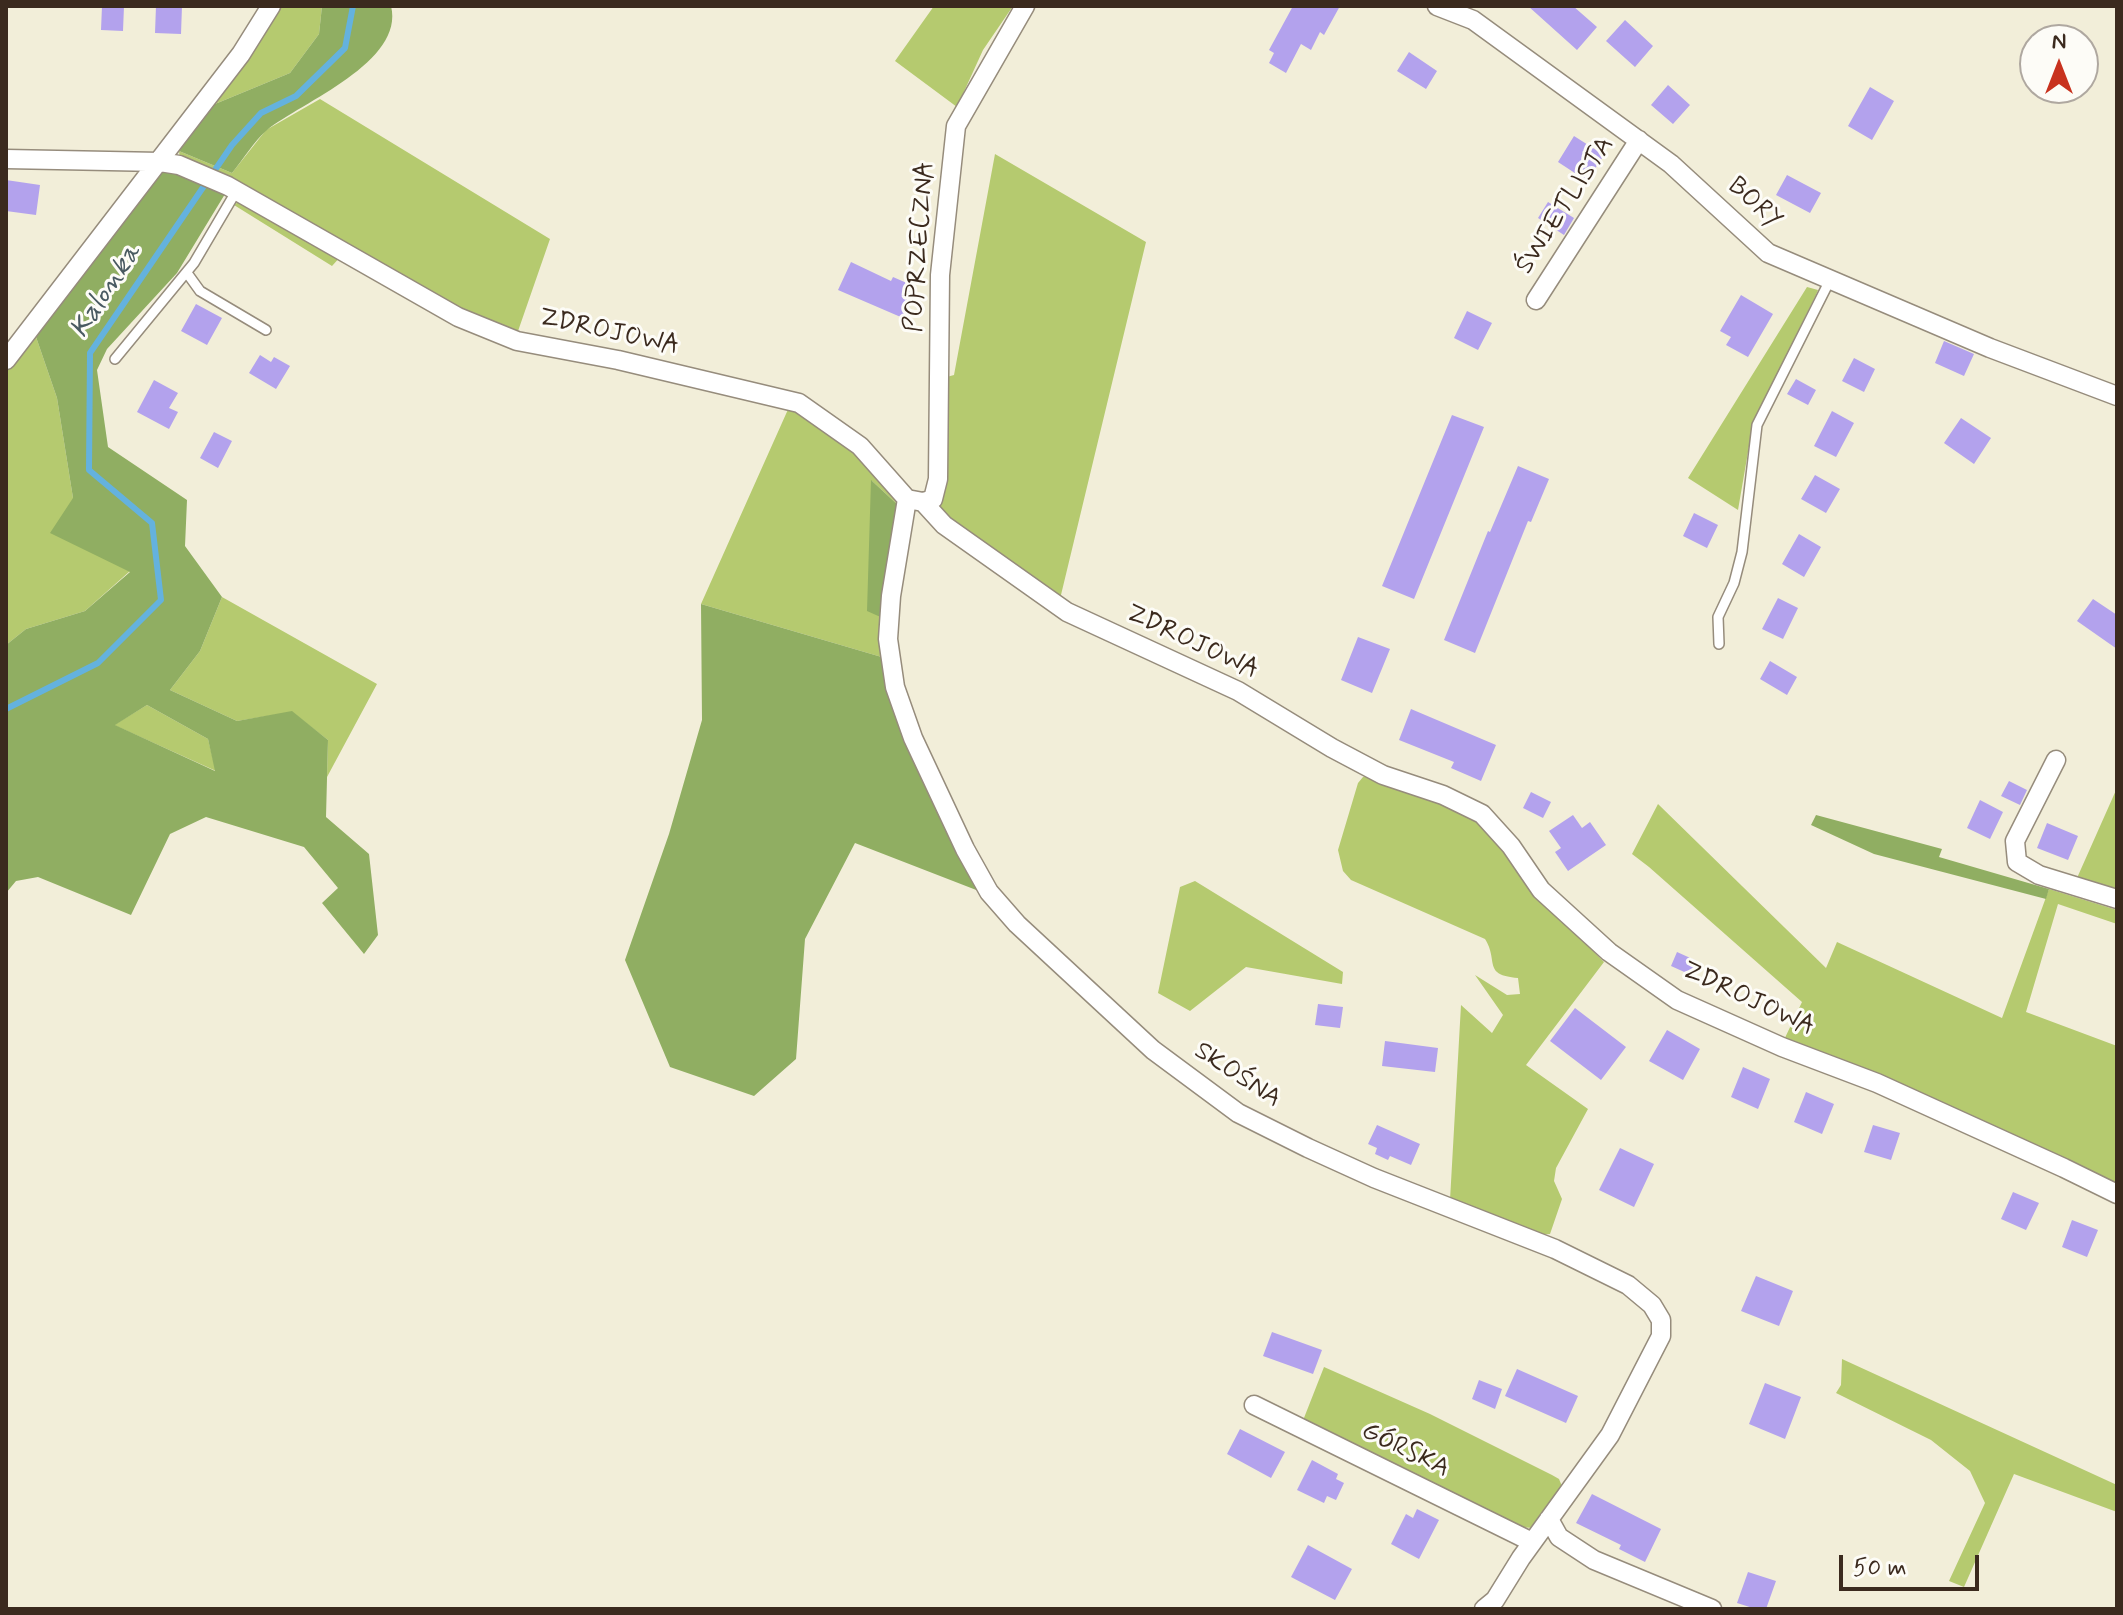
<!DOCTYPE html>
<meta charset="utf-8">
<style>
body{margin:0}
#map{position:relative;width:2123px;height:1615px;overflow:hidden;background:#f2eed9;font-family:Mynerve,sans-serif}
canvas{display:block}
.frame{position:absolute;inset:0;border:8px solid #3b2a1e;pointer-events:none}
.north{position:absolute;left:2019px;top:24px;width:80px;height:80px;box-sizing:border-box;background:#fdfcf7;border:2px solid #afa8a0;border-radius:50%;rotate:0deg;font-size:22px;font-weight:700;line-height:32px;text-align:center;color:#3b2a1e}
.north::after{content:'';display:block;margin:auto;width:28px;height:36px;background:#c8321e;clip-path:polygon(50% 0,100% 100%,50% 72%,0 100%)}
.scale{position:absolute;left:1839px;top:1555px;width:140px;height:36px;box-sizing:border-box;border:4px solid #3b2a1e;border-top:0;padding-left:10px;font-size:24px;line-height:28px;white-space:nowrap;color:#3b2a1e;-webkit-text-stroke:6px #fdfcf7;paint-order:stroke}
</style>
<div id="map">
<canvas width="2123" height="1615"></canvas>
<div class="frame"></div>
<div class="north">N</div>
<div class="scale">50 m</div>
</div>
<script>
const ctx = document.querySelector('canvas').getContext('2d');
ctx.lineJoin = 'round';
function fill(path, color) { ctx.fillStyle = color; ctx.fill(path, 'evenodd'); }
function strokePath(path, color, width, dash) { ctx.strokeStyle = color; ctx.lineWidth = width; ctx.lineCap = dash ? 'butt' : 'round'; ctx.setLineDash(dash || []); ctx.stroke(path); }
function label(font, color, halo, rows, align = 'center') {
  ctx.font = font + ' Mynerve,sans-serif'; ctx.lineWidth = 6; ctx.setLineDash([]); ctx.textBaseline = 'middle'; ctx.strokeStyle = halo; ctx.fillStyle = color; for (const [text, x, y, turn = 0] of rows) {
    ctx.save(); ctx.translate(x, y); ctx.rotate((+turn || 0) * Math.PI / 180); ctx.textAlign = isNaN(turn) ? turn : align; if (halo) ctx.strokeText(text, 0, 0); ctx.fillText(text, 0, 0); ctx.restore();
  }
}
fill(new Path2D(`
 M 277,6 L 322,6 L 319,34 L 290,73 L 215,104 L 263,36 Z
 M 934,6 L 1013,6 L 983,50 L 957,107 L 895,61 Z
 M 320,99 L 550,239 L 517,334 L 458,311 L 257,192 L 180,160 L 179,151 L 232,173 L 266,130 Z
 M 995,154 L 1146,242 L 1060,599 L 965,536 L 940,509 L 943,378 L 954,375 Z
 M 242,199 L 342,255 L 332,266 L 234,205 Z
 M 1807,287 L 1818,290 L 1816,295 L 1753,423 L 1738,510 L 1688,478 Z
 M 35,334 L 57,398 L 73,498 L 130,571 L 85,611 L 26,629 L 6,645 L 6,371 Z
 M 790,405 L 855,448 L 899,506 L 872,481 L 885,619 L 885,658 L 701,604 Z
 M 222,597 L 377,684 L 327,777 L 328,740 L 292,712 L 237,721 L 170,690 L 200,651 Z
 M 147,705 L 208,739 L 216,771 L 114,725 Z
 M 1370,775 L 1478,817 L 1534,892 L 1604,962 L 1526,1065 L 1588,1109 L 1556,1168 L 1554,1181 L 1562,1199 L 1550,1234 L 1535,1235 L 1450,1200 L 1461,1005 L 1492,1033 L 1503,1015 L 1475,975 L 1507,995 L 1520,994 L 1518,978 C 1482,975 1499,961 1485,939 L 1351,880 L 1343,871 L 1338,850 L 1358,783 L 1363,777 Z
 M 2117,788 L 2117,892 L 2077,878 Z
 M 1658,804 L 1826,968 L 1837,942 L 2002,1018 L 2049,889 L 2117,910 L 2117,924 L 2058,904 L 2026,1012 L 2117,1046 L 2117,1188 L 1783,1042 L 1802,1002 L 1649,867 L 1632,854 Z
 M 1195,881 L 1343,972 L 1342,984 L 1246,967 L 1190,1011 L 1158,993 L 1180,887 Z
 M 1842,1359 L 2117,1485 L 2117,1512 L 2014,1474 L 1964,1587 L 1949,1581 L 1985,1503 L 1970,1471 L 1931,1440 L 1836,1393 L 1841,1385 Z
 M 1324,1367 L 1430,1414 L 1552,1475 L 1559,1479 L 1564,1491 L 1534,1528 L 1517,1527 L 1302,1423 Z`), '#b5ca6f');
fill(new Path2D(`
 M 322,6 L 391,6 C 405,62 302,102 267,130 C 254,141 243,160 232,173 L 179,151 L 215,104 L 290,73 L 319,34 Z
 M 161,167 L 225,194 L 177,273 L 107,349 L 97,370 L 108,447 L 187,500 L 185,546 L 222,597 L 200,651 L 170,690 L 237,721 L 292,711 L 328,740 L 326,817 L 369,854 L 378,935 L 364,954 L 322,903 L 338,888 L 304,847 L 206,817 L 170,834 L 131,915 L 38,877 L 16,881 L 6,893 L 6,645 L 26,629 L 85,611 L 130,572 L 50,533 L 73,498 L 57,398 L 35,334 ZM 147,705 L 208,739 L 215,771 L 115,725 Z
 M 871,480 L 899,506 L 885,619 L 867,611 Z
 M 701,604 L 885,658 L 984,893 L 855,843 L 805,939 L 796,1059 L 754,1096 L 670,1067 L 625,960 L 669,834 L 702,720 Z
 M 1816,815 L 1942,849 L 1939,857 L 2049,889 L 2046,899 L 1874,854 L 1811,825 Z`), '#90ae62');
strokePath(new Path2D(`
 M 6,709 L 98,663 L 161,600 L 152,523 L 89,470 L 90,353 L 232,145 L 261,113 L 296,96 L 345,48 L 353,6`), '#64b2de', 6);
fill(new Path2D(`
 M 102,6 L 124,6 L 123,31 L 101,30 Z
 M 156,6 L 182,6 L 181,34 L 155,33 Z
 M 1293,6 L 1340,6 L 1324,35 L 1320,32 L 1311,50 L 1301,44 L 1286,73 L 1269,63 L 1274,53 L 1269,50 Z
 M 1528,6 L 1573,6 L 1597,27 L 1577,50 Z
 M 1625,20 L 1653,46 L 1635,67 L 1606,41 Z
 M 1409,52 L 1437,71 L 1426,89 L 1397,71 Z
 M 1668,85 L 1690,105 L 1673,124 L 1651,105 Z
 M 1870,87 L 1894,101 L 1872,140 L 1848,126 Z
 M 1574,136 L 1604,155 L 1587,181 L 1558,162 Z
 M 1787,175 L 1821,193 L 1810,213 L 1776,195 Z
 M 6,180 L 40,185 L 36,215 L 6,211 Z
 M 1548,202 L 1574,218 L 1564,235 L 1538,218 Z
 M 851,262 L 891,281 L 893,277 L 916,287 L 903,318 L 838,290 Z
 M 1741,295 L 1773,314 L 1748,357 L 1726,345 L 1731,337 L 1720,331 Z
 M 196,304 L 222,318 L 207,345 L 181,331 Z
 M 1467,311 L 1492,323 L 1478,350 L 1454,338 Z
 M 1944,341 L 1974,354 L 1964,376 L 1935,363 Z
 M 260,355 L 271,362 L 274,357 L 290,366 L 276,389 L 249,373 Z
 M 1854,358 L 1875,369 L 1864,392 L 1842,381 Z
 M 1796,379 L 1816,390 L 1808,405 L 1787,394 Z
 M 154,380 L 178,393 L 169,408 L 178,412 L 169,429 L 137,412 Z
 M 1832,411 L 1854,423 L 1836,457 L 1814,446 Z
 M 1452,415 L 1484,427 L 1414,599 L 1382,586 Z
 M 1961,418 L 1991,438 L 1974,464 L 1944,443 Z
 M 214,432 L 232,441 L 218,468 L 200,458 Z
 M 1518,466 L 1549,479 L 1531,522 L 1528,521 L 1475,653 L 1444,640 L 1488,531 L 1490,532 Z
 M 1815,475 L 1840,489 L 1826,513 L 1801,499 Z
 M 1694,513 L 1718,525 L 1707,548 L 1683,536 Z
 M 1799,534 L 1821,547 L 1804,577 L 1782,564 Z
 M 1778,598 L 1798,608 L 1783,639 L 1762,629 Z
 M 2093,599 L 2117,615 L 2117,649 L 2077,621 Z
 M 1358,637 L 1390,649 L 1372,693 L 1341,680 Z
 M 1770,661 L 1797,677 L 1787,695 L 1760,679 Z
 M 1411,709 L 1496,745 L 1481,781 L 1451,768 L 1454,762 L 1399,740 Z
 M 2009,781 L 2027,790 L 2020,805 L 2001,796 Z
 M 1531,792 L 1551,802 L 1543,818 L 1523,808 Z
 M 1980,800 L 2003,812 L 1990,839 L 1967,828 Z
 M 1573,815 L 1582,828 L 1590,822 L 1606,845 L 1568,871 L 1555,852 L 1561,848 L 1549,831 Z
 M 2047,823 L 2078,836 L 2068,860 L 2037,848 Z
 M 1677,952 L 1697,961 L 1691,975 L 1671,966 Z
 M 1318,1004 L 1343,1007 L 1340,1028 L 1315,1025 Z
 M 1575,1008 L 1626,1047 L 1601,1080 L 1550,1041 Z
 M 1667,1030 L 1700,1049 L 1683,1080 L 1649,1061 Z
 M 1385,1041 L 1438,1048 L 1435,1072 L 1382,1066 Z
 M 1743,1067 L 1770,1079 L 1758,1109 L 1731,1097 Z
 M 1806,1092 L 1834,1104 L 1822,1134 L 1794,1122 Z
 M 1377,1125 L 1420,1144 L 1411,1165 L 1390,1156 L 1388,1160 L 1375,1154 L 1377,1148 L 1368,1144 Z
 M 1873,1125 L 1900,1133 L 1891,1160 L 1864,1152 Z
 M 1620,1148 L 1654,1164 L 1634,1207 L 1599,1190 Z
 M 2013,1192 L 2039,1203 L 2026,1230 L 2001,1219 Z
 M 2072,1220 L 2098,1230 L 2087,1257 L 2062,1247 Z
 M 1756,1276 L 1793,1291 L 1779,1326 L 1741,1311 Z
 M 1272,1332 L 1322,1350 L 1313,1374 L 1263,1356 Z
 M 1517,1369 L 1578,1396 L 1566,1423 L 1505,1396 Z
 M 1479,1380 L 1502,1389 L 1495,1409 L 1472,1399 Z
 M 1765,1383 L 1801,1397 L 1785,1439 L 1749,1424 Z
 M 1240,1429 L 1285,1452 L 1271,1478 L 1227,1454 Z
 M 1312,1460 L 1338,1474 L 1336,1479 L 1344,1483 L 1336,1500 L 1327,1496 L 1324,1503 L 1297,1490 Z
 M 1592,1494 L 1661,1529 L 1645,1562 L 1619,1549 L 1621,1545 L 1576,1523 Z
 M 1417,1509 L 1439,1520 L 1419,1559 L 1391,1544 L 1406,1514 L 1413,1518 Z
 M 1308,1545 L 1352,1569 L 1335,1600 L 1291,1577 Z
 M 1748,1572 L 1776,1581 L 1766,1609 L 1756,1609 L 1737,1603 Z`), '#b3a2ed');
const lane = new Path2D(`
 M 187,273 L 200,291 L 266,330
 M 115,359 L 194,263 L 237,190
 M 1719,644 L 1718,617 L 1734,583 L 1742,552 L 1757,425 L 1830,280`);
const street = new Path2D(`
 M 1437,6 L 1473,20 L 1671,164 L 1768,253 L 1990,348 L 2117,396
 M 6,159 L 160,162 L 179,165 L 228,186 L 458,317 L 517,341 L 618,360 L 799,403 L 860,446 L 907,499 L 923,502 L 944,525 L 1067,612 L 1238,691 L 1332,748 L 1383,775 L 1443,795 L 1482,814 L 1511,846 L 1541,890 L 1609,952 L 1677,1000 L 1782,1047 L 1877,1083 L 2064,1168 L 2117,1194
 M 1536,300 L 1639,140
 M 6,360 L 241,54 L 271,6
 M 907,499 L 891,596 L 888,639 L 895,687 L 913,738 L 965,849 L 989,892 L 1017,924 L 1153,1050 L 1238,1113 L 1308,1148 L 1374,1178 L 1555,1249 L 1628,1285 L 1652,1305 L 1661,1320 L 1661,1336 L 1610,1435 L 1521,1558 L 1495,1600 L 1484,1609
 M 923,502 L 933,499 L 938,479 L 940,275 L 956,126 L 1025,6
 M 2056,760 L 2015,841 L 2017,862 L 2039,875 L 2117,899
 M 1254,1405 L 1532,1542
 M 1549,1519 L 1559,1537 L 1594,1560 L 1712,1609`);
strokePath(lane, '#968c7c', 12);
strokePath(street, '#968c7c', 21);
strokePath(lane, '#fff', 9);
strokePath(street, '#fff', 18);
label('26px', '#3b2a1e', '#fdfcf7', [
 ["BORY",1754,204,42],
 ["ŚWIETLISTA",1566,206,-57],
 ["POPRZECZNA",921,247,-86],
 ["ZDROJOWA",609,333,12],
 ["ZDROJOWA",1192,643,25],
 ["ZDROJOWA",1748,1000,25],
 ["SKOŚNA",1237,1076,33],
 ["GÓRSKA",1405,1451,26]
]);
label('italic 28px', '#495a61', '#fdfcf7', [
 ["Kalonka",107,292,-57]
]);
</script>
